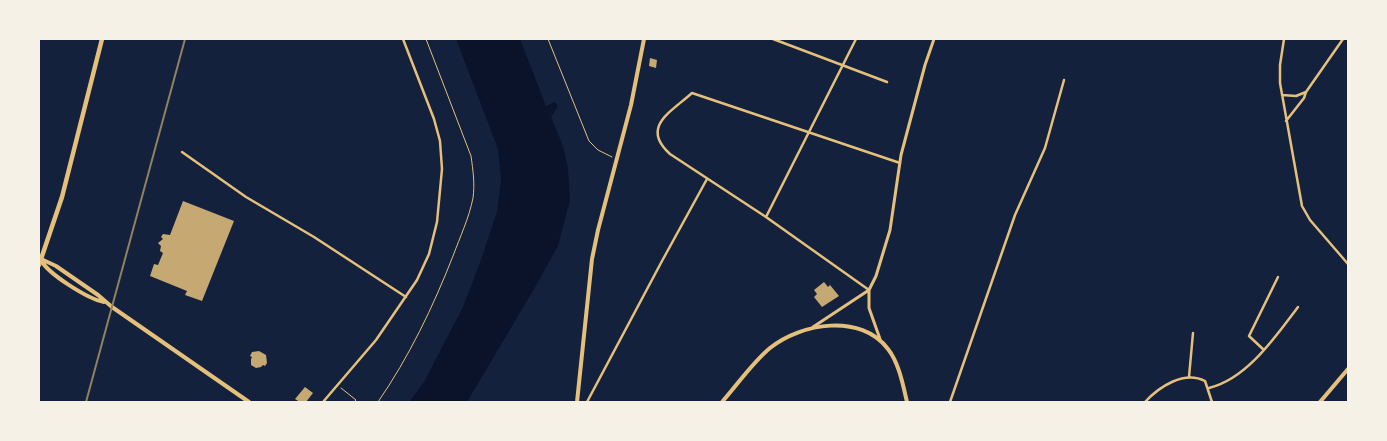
<!DOCTYPE html>
<style>
body{margin:0}
#map{position:relative;width:1387px;height:441px;overflow:hidden;background:#14213d;font-family:"Open Sans",sans-serif}
canvas{display:block}
.frame{position:absolute;inset:0;border:40px solid #f6f1e7;pointer-events:none}
</style>
<div id="map">
<canvas width="1387" height="441"></canvas>
<div class="frame"></div>
</div>
<script>
const ctx = document.querySelector('canvas').getContext('2d');
ctx.lineJoin = 'round';
function fill(path, color) { ctx.fillStyle = color; ctx.fill(path, 'evenodd'); }
function strokePath(path, color, width, dash) { ctx.strokeStyle = color; ctx.lineWidth = width; ctx.lineCap = dash ? 'butt' : 'round'; ctx.setLineDash(dash || []); ctx.stroke(path); }
fill(new Path2D(`
 M 456,39 L 520,39 L 546,106 L 555,102 L 558,106 L 551,117 L 563,146 L 568,168 L 570,200 L 558,246 L 534,289 L 467,402 L 409,402 L 424,382 L 463,307 L 481,260 L 497,212 L 501,179 L 498,149 Z`), '#0b132b');
fill(new Path2D(`
 M 650,58 L 657,60 L 656,68 L 649,66 Z
 M 183,201 L 234,221 L 202,301 L 185,295 L 187,291 L 150,276 L 154,264 L 158,265 L 163,253 L 160,251 L 161,246 L 158,243 L 163,239 L 161,237 L 163,234 L 170,235 Z
 M 824,282 L 828,287 L 830,285 L 839,296 L 822,307 L 814,297 L 817,294 L 814,290 Z
 M 259,351 L 266,355 L 267,363 L 265,366 L 263,365 L 261,367 L 256,368 L 251,365 L 251,359 L 252,357 L 250,356 L 252,352 Z
 M 305,387 L 313,393 L 306,402 L 300,402 L 295,399 Z`), '#c6a872');
strokePath(new Path2D(`
 M 548,39 L 589,141 L 598,150 L 612,157
 M 341,388 L 356,400 L 354,402
 M 378,402 C 409,357 433,307 453,256 C 460,237 469,218 473,198 C 475,184 473,170 471,156 L 426,39`), '#e5c07b', 1);
strokePath(new Path2D(`
 M 773,39 L 887,82
 M 1284,39 L 1280,65 L 1280,83 L 1302,206 L 1310,220 L 1348,264
 M 1282,95 L 1296,96 L 1306,92
 M 1286,121 L 1304,98 L 1306,92 L 1343,39
 M 182,152 L 246,197 L 314,237 L 406,297
 M 766,217 L 856,39
 M 869,290 L 766,217 L 670,154 C 640,127 671,112 692,93 L 900,163
 M 1264,350 L 1249,336 L 1278,277
 M 1189,377 L 1193,333
 M 1209,388 C 1247,379 1276,336 1298,307
 M 323,402 L 376,340 L 417,280 L 429,254 L 437,222 L 442,169 L 440,141 L 434,119 L 403,39
 M 587,402 L 662,261 L 707,179
 M 950,402 L 1015,215 L 1045,148 L 1064,80
 M 1145,402 C 1159,387 1184,370 1205,381 L 1212,402`), '#e5c07b', 2.5);
strokePath(new Path2D(`
 M 869,290 L 869,308 L 880,339
 M 813,327 L 869,290 L 876,276 L 890,230 L 901,155 L 925,65 L 934,39`), '#e5c07b', 3);
strokePath(new Path2D(`
 M 41,259 L 56,266 L 98,295 L 112,307 L 249,402
 M 41,260 C 48,274 88,299 104,302
 M 577,402 L 592,259 L 598,230 L 631,105 L 644,39
 M 722,402 C 738,384 752,363 770,348 C 801,323 861,313 888,349 C 899,363 903,385 907,402
 M 1320,402 L 1348,369`), '#e5c07b', 4);
strokePath(new Path2D(`
 M 39,265 L 62,197 L 102,39`), '#e5c07b', 4.5);
strokePath(new Path2D(`
 M 86,402 L 185,39`), '#918062', 2);
</script>
